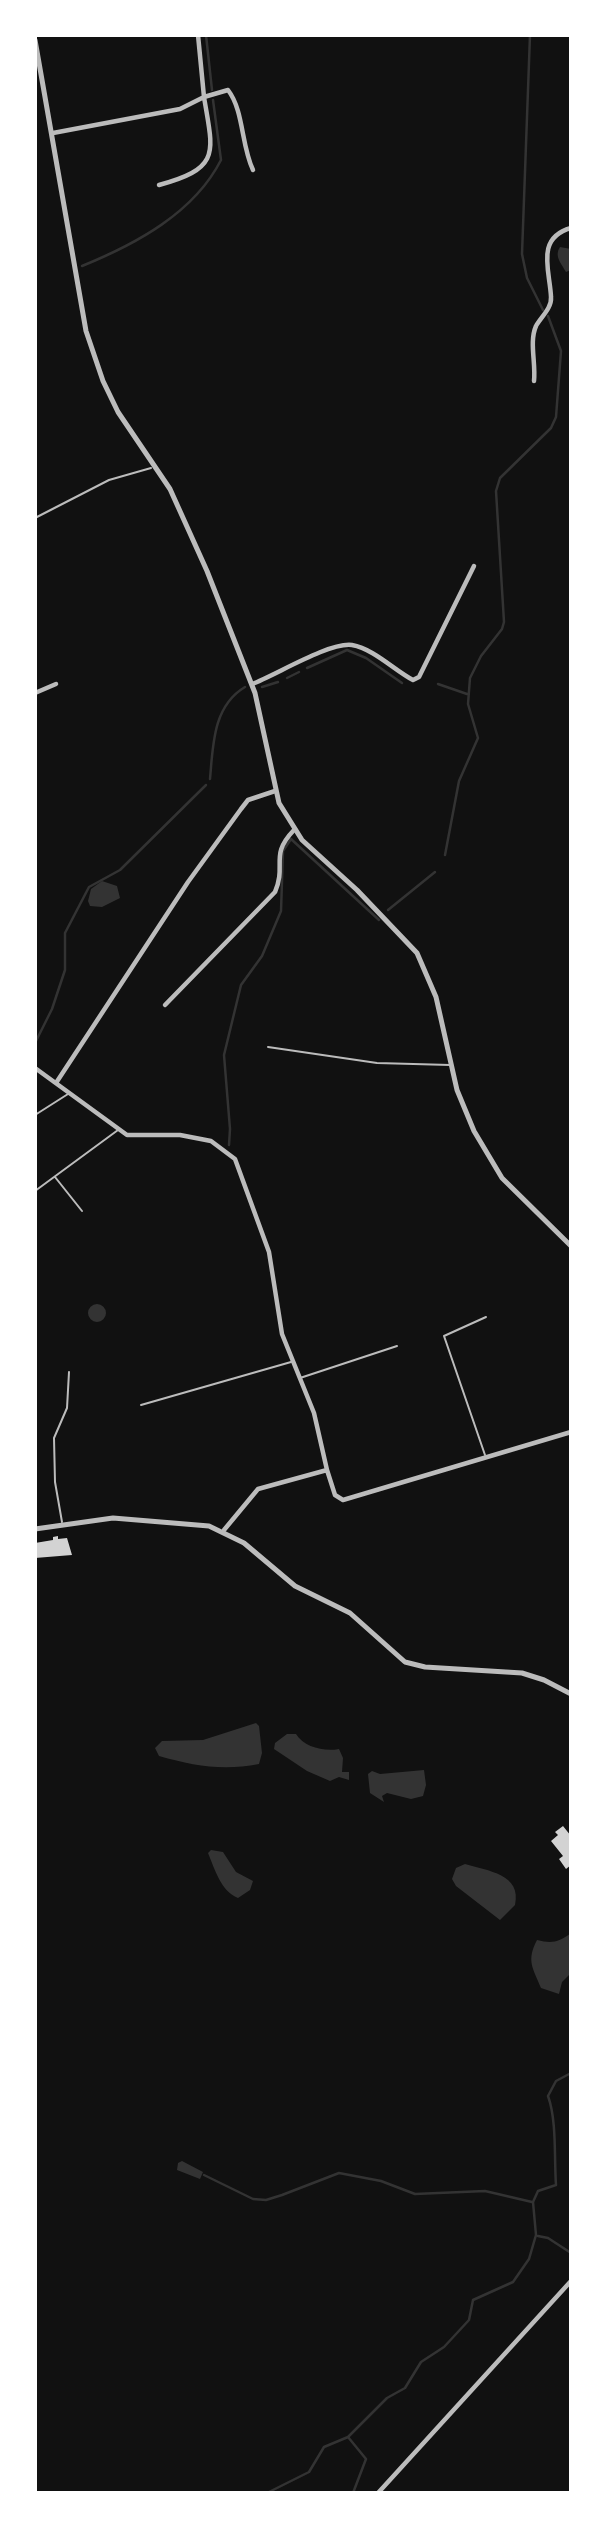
<!DOCTYPE html>
<style>
body{margin:0}
#map{position:relative;width:606px;height:2528px;overflow:hidden;background:#111;font-family:Barlow,sans-serif}
canvas{display:block}
.frame{position:absolute;inset:0;border:37px solid #fff;pointer-events:none}
</style>
<div id="map">
<canvas width="606" height="2528"></canvas>
<div class="frame"></div>
</div>
<script>
const ctx = document.querySelector('canvas').getContext('2d');
ctx.lineJoin = 'round';
function fill(path, color) { ctx.fillStyle = color; ctx.fill(path, 'evenodd'); }
function strokePath(path, color, width, dash) { ctx.strokeStyle = color; ctx.lineWidth = width; ctx.lineCap = dash ? 'butt' : 'round'; ctx.setLineDash(dash || []); ctx.stroke(path); }
fill(new Path2D(`
 M 560,247 L 571,249 L 571,270 L 566,272 C 561,263 554,256 560,247 Z
 M 102,881 L 117,886 L 120,898 L 102,907 L 90,906 L 88,901 L 91,889 Z
 M88 1313a9 9 0 1 1 18 0a9 9 0 1 1-18 0Z
 M 256,1723 L 259,1726 L 262,1753 L 259,1764 C 223,1771 194,1766 159,1756 L 155,1748 L 162,1741 L 203,1740 Z
 M 287,1734 L 296,1734 C 304,1747 324,1752 339,1749 L 343,1758 L 342,1772 L 349,1772 L 349,1780 L 339,1777 L 330,1781 L 307,1771 L 274,1749 L 275,1743 Z
 M 424,1770 L 426,1785 L 423,1796 L 411,1799 L 387,1793 L 382,1796 L 384,1802 L 370,1793 L 368,1774 L 372,1771 L 380,1774 Z
 M 211,1850 L 223,1852 L 236,1872 L 253,1881 L 250,1890 L 238,1898 C 221,1891 215,1870 208,1853 Z
 M 465,1864 C 488,1871 522,1874 515,1905 L 500,1920 L 456,1886 L 452,1879 L 456,1868 Z
 M 571,1933 L 571,1973 L 562,1982 L 559,1994 L 541,1988 C 533,1968 526,1961 537,1940 C 552,1944 559,1942 571,1933 Z
 M 182,2161 L 203,2172 L 200,2179 L 177,2170 L 178,2163 Z`), '#333');
strokePath(new Path2D(`
 M 206,35 L 212,90
 M 530,35 L 522,254 L 527,278 L 543,310
 M 82,266 C 136,244 194,213 221,160 L 213,100
 M 307,668 L 347,650 L 366,658 L 402,683
 M 287,678 L 299,672
 M 438,684 L 467,694
 M 262,687 L 278,682
 M 210,779 C 213,745 213,706 245,687
 M 445,855 L 459,781 L 478,738 L 468,704 L 470,678 L 481,656 L 502,629 L 504,622 L 496,491 L 500,478 L 551,428 L 556,417 L 561,351 L 548,316
 M 388,910 L 435,872
 M 35,1043 L 52,1009 L 65,970 L 65,933 L 89,887 L 120,870 L 206,785
 M 35,1057 L 35,1067
 M 229,1145 L 230,1129 L 224,1055 L 241,985 L 262,956 L 281,911 L 283,851 L 291,839 L 379,920
 M 204,2175 L 253,2199 L 266,2200 L 282,2195 L 339,2173 L 381,2181 L 415,2194 L 485,2191 L 532,2202
 M 538,2236 L 548,2238 L 571,2253
 M 348,2437 L 366,2459 L 353,2493
 M 267,2493 L 309,2472 L 324,2447 L 348,2437 L 387,2398 L 405,2388 L 421,2362 L 444,2347 L 469,2320 L 473,2300 L 513,2282 L 529,2259 L 536,2235 L 533,2202 L 538,2191 L 556,2185 C 554,2158 557,2121 548,2096 L 556,2081 L 571,2073`), '#333', 2.5);
fill(new Path2D(`
 M 58,1536 L 58,1539 L 67,1538 L 72,1555 L 35,1558 L 35,1543 L 53,1540 L 53,1537 Z
 M 563,1826 L 571,1836 L 571,1865 L 566,1869 L 559,1859 L 563,1856 L 551,1841 L 558,1835 L 555,1832 Z`), '#d3d3d3');
strokePath(new Path2D(`
 M 35,518 L 109,480 L 151,468
 M 268,1047 L 377,1063 L 450,1065
 M 35,1115 L 68,1094
 M 55,1177 L 82,1211
 M 35,1191 L 118,1130
 M 300,1378 L 397,1346
 M 141,1405 L 291,1362
 M 485,1455 L 444,1336 L 486,1317
 M 62,1522 L 55,1482 L 54,1438 L 67,1408 L 69,1372`), '#bcbcbc', 2);
strokePath(new Path2D(`
 M 198,35 L 204,97 L 228,90 C 244,111 241,145 253,170
 M 53,133 L 180,109 L 204,97 C 213,152 222,168 159,185
 M 534,381 C 536,363 529,342 536,326 C 541,317 552,308 551,297 C 550,271 535,238 571,228
 M 252,684 C 276,675 329,642 352,645 C 374,649 394,670 413,680 L 419,677 L 474,566
 M 35,693 L 56,684
 M 165,1005 L 275,892 C 287,864 269,856 294,830
 M 35,1068 L 127,1135 L 180,1135 L 211,1141 L 235,1159 L 269,1252 L 282,1334 L 314,1413 L 327,1470 L 258,1489 L 224,1530
 M 56,1083 L 188,882 L 241,809 L 248,800 L 275,791
 M 327,1470 L 335,1495 L 343,1500 L 571,1432
 M 378,2493 L 571,2281`), '#bcbcbc', 4.5);
strokePath(new Path2D(`
 M 35,40 L 86,331 L 103,381 L 118,412 L 170,489 L 207,571 L 255,693 L 279,803 L 302,840 L 357,890 L 417,953 L 436,997 L 457,1090 L 474,1131 L 502,1178 L 571,1246
 M 35,1529 L 113,1518 L 209,1526 L 244,1543 L 295,1586 L 350,1613 L 405,1662 L 425,1667 L 522,1673 L 544,1680 L 571,1694`), '#bcbcbc', 5);
</script>
